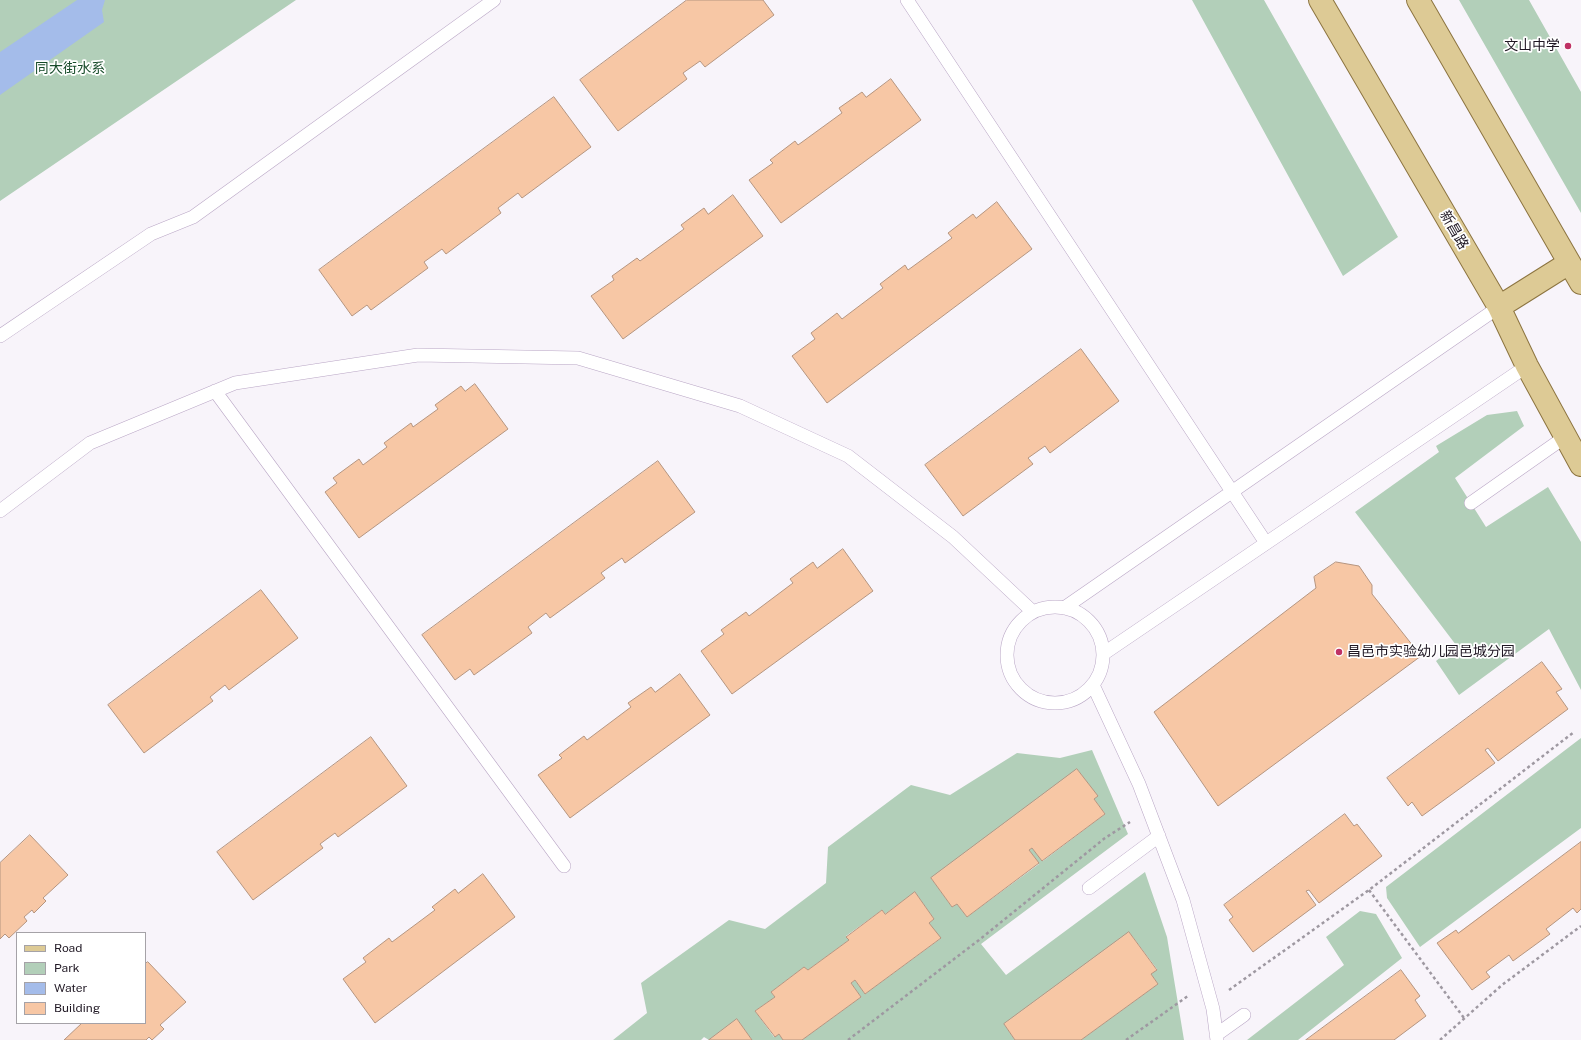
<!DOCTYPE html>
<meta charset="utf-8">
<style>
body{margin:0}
#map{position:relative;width:1581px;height:1040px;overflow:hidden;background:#f8f4fa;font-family:"Public Sans",sans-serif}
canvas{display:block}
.legend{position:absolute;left:16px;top:932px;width:130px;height:92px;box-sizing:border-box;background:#fff;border:1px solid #a5a2a7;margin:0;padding:5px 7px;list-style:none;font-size:12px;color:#1f1723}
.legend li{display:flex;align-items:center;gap:8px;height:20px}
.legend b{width:20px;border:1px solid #a5a2a7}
</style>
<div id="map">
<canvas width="1581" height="1040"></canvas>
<ul class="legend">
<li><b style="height:5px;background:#ddca95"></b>Road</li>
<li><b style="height:11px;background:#b2cfb9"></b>Park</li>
<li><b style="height:11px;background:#a4bcea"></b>Water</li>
<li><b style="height:11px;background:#f7c7a5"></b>Building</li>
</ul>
</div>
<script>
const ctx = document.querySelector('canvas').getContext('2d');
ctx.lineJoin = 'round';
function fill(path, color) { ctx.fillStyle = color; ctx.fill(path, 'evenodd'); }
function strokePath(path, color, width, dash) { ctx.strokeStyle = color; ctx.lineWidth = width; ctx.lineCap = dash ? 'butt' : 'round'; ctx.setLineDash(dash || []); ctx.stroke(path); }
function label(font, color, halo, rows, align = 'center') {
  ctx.font = font + ' "Public Sans","Noto Sans SC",sans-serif'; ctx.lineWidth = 3.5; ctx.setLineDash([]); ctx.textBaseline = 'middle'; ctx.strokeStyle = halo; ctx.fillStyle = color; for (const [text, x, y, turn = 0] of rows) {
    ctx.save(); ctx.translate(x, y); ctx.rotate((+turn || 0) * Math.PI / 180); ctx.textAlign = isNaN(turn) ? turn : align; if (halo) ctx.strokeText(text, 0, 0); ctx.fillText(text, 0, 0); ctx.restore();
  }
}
fill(new Path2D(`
 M 0,0 L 296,0 L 0,201 Z
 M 1192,0 L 1264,0 L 1398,237 L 1343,276 Z
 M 1459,0 L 1529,0 L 1581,92 L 1581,213 Z
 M 1517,411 L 1524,426 L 1455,478 L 1486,527 L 1548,487 L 1581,542 L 1581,690 L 1549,629 L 1459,695 L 1436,661 L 1456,645 L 1355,512 L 1439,452 L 1436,446 L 1487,415 Z
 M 1581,738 L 1581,828 L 1420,947 L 1387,898 L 1386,887 Z
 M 1092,750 L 1128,834 L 981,944 L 1006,975 L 1145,872 L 1167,937 L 1184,1040 L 1081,1040 L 1158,984 L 1151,974 L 1157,969 L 1129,932 L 1004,1024 L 1015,1040 L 802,1040 L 861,997 L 851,983 L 855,980 L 865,994 L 940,939 L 929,923 L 934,919 L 915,892 L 885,914 L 882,910 L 846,936 L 849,940 L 808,970 L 804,967 L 771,992 L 775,997 L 755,1011 L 774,1037 L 779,1034 L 783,1040 L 752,1040 L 737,1019 L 709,1040 L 704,1037 L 701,1040 L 613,1040 L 647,1013 L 641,983 L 729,920 L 765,929 L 826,883 L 828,847 L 911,785 L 950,795 L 1017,753 L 1060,758 ZM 1077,769 L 1097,796 L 1094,799 L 1105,814 L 1043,861 L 1032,848 L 1029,850 L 1039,864 L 967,917 L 957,904 L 952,907 L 931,878 Z
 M 1360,911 L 1376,914 L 1402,958 L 1298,1040 L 1247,1040 L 1344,965 L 1326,937 Z`), '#b2cfb9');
fill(new Path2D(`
 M 77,0 L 105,0 L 102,10 L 104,22 L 0,95 L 0,52 Z`), '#a4bcea');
const building = new Path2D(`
 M 687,0 L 763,0 L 774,15 L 705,67 L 700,61 L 683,73 L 687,79 L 618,131 L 580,80 Z
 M 891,79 L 921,120 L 781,223 L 749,180 L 773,163 L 770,160 L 795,141 L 798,145 L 842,113 L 839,108 L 862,92 L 866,97 Z
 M 554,97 L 591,147 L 522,198 L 518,193 L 498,208 L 501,213 L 446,254 L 442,249 L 424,262 L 428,268 L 371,310 L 367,305 L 352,316 L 319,270 Z
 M 733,195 L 763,236 L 623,339 L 591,296 L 614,280 L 612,276 L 637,258 L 640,261 L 684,229 L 681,225 L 704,208 L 708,214 Z
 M 997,202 L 1032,249 L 827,403 L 792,356 L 815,339 L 811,333 L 837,313 L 842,319 L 883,288 L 880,284 L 905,265 L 908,270 L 952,238 L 948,233 L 973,214 L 976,218 Z
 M 1081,349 L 1119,401 L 1050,453 L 1045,446 L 1028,458 L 1033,464 L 963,516 L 925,465 Z
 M 475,384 L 508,429 L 359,538 L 325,492 L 337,483 L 333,478 L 359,459 L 363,465 L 387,447 L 384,443 L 411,423 L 413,427 L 438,409 L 435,405 L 461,386 L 465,391 Z
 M 658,461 L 695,512 L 625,563 L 622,558 L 601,573 L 605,578 L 550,618 L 546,613 L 528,627 L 532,633 L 474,675 L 470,669 L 455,680 L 422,635 Z
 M 843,549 L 873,591 L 732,694 L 701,651 L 724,634 L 721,630 L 746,612 L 749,616 L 793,583 L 790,579 L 813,562 L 817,568 Z
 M 1336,562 L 1359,566 L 1372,585 L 1372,594 L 1421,656 L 1218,806 L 1154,712 L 1316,588 L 1314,577 Z
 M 261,590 L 298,638 L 229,690 L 225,685 L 210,697 L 213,701 L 144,753 L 108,705 Z
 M 1542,662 L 1562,689 L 1556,692 L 1568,709 L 1498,761 L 1488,748 L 1485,750 L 1495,763 L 1422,816 L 1412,802 L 1408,806 L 1387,778 Z
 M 680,674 L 710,715 L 570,818 L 538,775 L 562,758 L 559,755 L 584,736 L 587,740 L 631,707 L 628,703 L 651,687 L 655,692 Z
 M 371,737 L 407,786 L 338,837 L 335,833 L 320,844 L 323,848 L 253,900 L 217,852 Z
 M 1077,769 L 1098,796 L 1094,799 L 1105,814 L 1042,861 L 1032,848 L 1029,850 L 1039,863 L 967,917 L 957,904 L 952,907 L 931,878 Z
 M 1345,814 L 1354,826 L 1357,824 L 1382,856 L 1319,903 L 1309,890 L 1306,891 L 1316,905 L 1253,952 L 1229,920 L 1233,917 L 1224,905 Z
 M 30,835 L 68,875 L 43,898 L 46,901 L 34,913 L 32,910 L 24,917 L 27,921 L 9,938 L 5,934 L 0,939 L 0,863 Z
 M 1581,842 L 1581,909 L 1577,913 L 1573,908 L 1546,929 L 1550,934 L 1513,961 L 1509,955 L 1486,972 L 1490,977 L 1472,990 L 1437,943 L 1456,930 L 1458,933 Z
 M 483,874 L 515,917 L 375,1023 L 343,979 L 366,962 L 363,958 L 389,938 L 392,942 L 435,910 L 432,907 L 455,889 L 458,893 Z
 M 915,892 L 934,919 L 929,923 L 941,938 L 865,994 L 855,980 L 851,983 L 861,997 L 802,1040 L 783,1040 L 779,1034 L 775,1037 L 755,1011 L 775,997 L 771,992 L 804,967 L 808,970 L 849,940 L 846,937 L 882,910 L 885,914 Z
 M 1129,932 L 1157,970 L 1151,974 L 1158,984 L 1081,1040 L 1015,1040 L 1004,1024 Z
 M 148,962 L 186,1002 L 160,1025 L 164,1029 L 152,1040 L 149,1037 L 146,1040 L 64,1040 L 82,1023 L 145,1023 L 145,964 Z
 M 1401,970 L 1420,996 L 1415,1000 L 1426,1016 L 1394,1040 L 1306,1040 Z
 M 737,1019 L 752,1040 L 709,1040 Z`);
fill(building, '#f7c7a5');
strokePath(building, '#b59580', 1);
const lane = new Path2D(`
 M 907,0 L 1266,543
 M 0,336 L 151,234 L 193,217 L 494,0
 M 215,391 L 564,866
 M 1471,503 L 1565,437
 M 0,511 L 90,443 L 235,383 L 418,355 L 578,358 L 740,406 L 848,456 L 953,537 L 1033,612
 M1007 655a48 48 0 1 1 96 0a48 48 0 1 1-96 0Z
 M 1064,608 L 1499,307
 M 1103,654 L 1527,366
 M 1093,685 L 1139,784 L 1183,900 L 1213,1009 L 1217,1040
 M 1089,888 L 1159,836
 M 1216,1035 L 1244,1015`);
const primary = new Path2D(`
 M 1320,0 L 1499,307 L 1527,366 L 1581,465
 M 1418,0 L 1581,283
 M 1499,307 L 1569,263`);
strokePath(lane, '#b9a6c5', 14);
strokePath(primary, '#8c7440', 24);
strokePath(new Path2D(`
 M 1369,890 L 1464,1018
 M 1229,990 L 1369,890 L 1574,732
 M 848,1040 L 979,940 L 1105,838 L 1130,822
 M 1126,1040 L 1188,996
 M 1440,1040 L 1502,985 L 1581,926`), '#9e98a1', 2.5, [3, 3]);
strokePath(lane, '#fff', 13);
strokePath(primary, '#ddca95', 22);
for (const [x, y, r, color] of [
 [1568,46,4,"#bf3265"],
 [1339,652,4,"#bf3265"]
]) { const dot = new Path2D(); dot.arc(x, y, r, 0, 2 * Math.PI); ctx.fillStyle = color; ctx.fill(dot); strokePath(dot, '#fff', 1.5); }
label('14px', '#1f1723', '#fff', [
 ["文山中学",1560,46],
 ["昌邑市实验幼儿园邑城分园",1347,652,"left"]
], 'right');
label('14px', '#164b29', '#fff', [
 ["同大街水系",70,69]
]);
label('14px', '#1f1723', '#fff', [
 ["新昌路",1454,230,60]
]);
</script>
